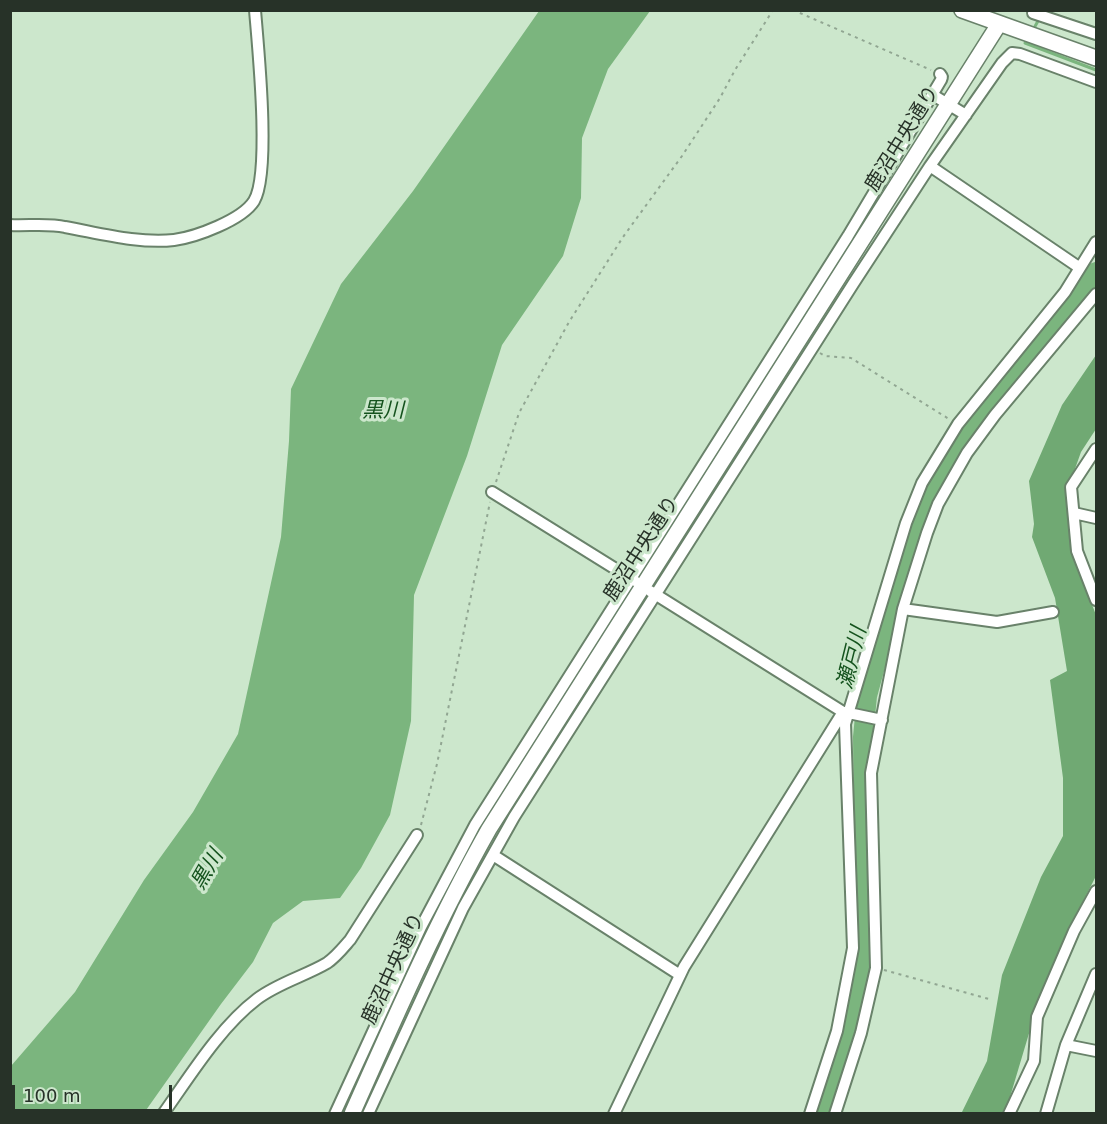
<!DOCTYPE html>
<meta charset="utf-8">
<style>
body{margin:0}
#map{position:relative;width:1107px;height:1124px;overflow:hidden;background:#cce7cc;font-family:"DejaVu Sans",sans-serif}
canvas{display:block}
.frame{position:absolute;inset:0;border:12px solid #273228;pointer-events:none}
.scale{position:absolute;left:12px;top:1085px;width:160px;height:27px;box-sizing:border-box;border:3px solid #273228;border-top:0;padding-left:8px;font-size:18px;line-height:21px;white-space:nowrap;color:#273228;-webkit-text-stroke:4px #cce7cc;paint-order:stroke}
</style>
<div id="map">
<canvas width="1107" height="1124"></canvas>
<div class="frame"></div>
<div class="scale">100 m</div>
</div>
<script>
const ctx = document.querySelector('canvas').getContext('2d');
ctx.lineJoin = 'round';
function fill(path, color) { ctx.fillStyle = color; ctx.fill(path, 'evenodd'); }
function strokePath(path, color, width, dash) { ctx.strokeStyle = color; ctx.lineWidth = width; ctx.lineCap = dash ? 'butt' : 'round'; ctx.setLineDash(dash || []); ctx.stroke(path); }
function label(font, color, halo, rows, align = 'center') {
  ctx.font = font + ' "DejaVu Sans","Noto Sans JP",sans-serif'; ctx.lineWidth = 6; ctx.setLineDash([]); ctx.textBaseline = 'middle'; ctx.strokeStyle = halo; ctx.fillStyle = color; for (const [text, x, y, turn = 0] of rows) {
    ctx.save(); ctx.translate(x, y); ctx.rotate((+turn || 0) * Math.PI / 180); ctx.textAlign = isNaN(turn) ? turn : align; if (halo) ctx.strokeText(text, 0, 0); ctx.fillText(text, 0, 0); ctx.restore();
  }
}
fill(new Path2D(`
 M 1096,355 L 1096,429 L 1081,452 L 1066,494 L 1091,602 L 1096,615 L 1096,876 L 1071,925 L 1033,1020 L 1010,1097 L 1007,1113 L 961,1114 L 987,1061 L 1002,975 L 1041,877 L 1063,836 L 1063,778 L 1050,680 L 1067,671 L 1055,598 L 1032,537 L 1034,524 L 1029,481 L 1062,405 Z`), '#70a973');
fill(new Path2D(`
 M 539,11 L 650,11 L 608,69 L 582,138 L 581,198 L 563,256 L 502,345 L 467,456 L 414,595 L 411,721 L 390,815 L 361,868 L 340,898 L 303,901 L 273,923 L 253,962 L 221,1004 L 144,1113 L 11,1113 L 11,1066 L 75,992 L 144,880 L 193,812 L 238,734 L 281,537 L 289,441 L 291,389 L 341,284 L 413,191 Z`), '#7bb57e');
strokePath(new Path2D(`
 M 1033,30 L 1044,10
 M 1028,38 L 1025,43 L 1096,70`), '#7bb57e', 3);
strokePath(new Path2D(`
 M 820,1114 L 859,982 L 865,926 L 863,737 L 867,696 L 897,585 L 921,515 L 937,483 L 974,423 L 1096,272`), '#7bb57e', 20);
const street = new Path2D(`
 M 1033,13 L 1096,34
 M 933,95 L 966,115
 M 930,166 L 1080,268
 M 10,225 C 28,226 48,223 65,227 C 99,233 139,244 174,240 C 196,237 242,220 254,201 C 271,173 258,47 255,10
 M 1096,449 L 1071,487 L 1077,551 L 1096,600
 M 492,492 L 635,581
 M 1074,513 L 1096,518
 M 903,609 L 997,622 L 1053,612
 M 844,712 L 882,720
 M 493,855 L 680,975
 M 1066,1045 L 1096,1051
 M 163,1114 C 190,1076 220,1027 257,999 C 278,983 305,976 327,963 C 336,957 343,948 350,940 L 417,835
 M 335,1114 L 421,927 L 475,825 L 848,236 L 941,80 L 942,77 L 940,74
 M 368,1114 L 463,908 L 514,817 L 853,284 L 930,166 L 1002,63 L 1012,53 L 1020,54 L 1096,82
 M 614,1114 L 684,967 L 843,712 L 650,591
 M 810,1114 L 837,1031 L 853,948 L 845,724 L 906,523 L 922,483 L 958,424 L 1065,292 L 1096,242
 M 835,1114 L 861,1033 L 876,968 L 871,773 L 903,609 L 927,533 L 938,504 L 967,453 L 995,415 L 1096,294
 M 1009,1114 L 1034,1061 L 1037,1017 L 1074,931 L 1096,891
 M 1046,1114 L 1066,1045 L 1096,974`);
const secondary = new Path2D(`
 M 962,10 L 1096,58
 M 352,1114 C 395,1017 437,921 489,829 L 999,24`);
strokePath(street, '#69826a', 14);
strokePath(secondary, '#69826a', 18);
strokePath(new Path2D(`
 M 793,10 L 931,70
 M 820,353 L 825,356 L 851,358 L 949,419
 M 496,482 L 519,413 L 569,322 L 623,237 L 682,156 L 720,98 L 735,70 L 773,10
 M 421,825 L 437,764 L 490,502
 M 884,970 L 989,999`), '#91a692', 2, [3, 4.5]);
strokePath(street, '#fff', 10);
strokePath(secondary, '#fff', 15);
label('20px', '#273228', '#cce7cc', [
 ["鹿沼中央通り",903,139,-58],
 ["鹿沼中央通り",642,549,-57],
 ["鹿沼中央通り",394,969,-65]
]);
label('italic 21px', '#15531e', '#cce7cc', [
 ["黒川",383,412],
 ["瀬戸川",853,658,-76],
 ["黒川",208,870,-60]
]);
</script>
